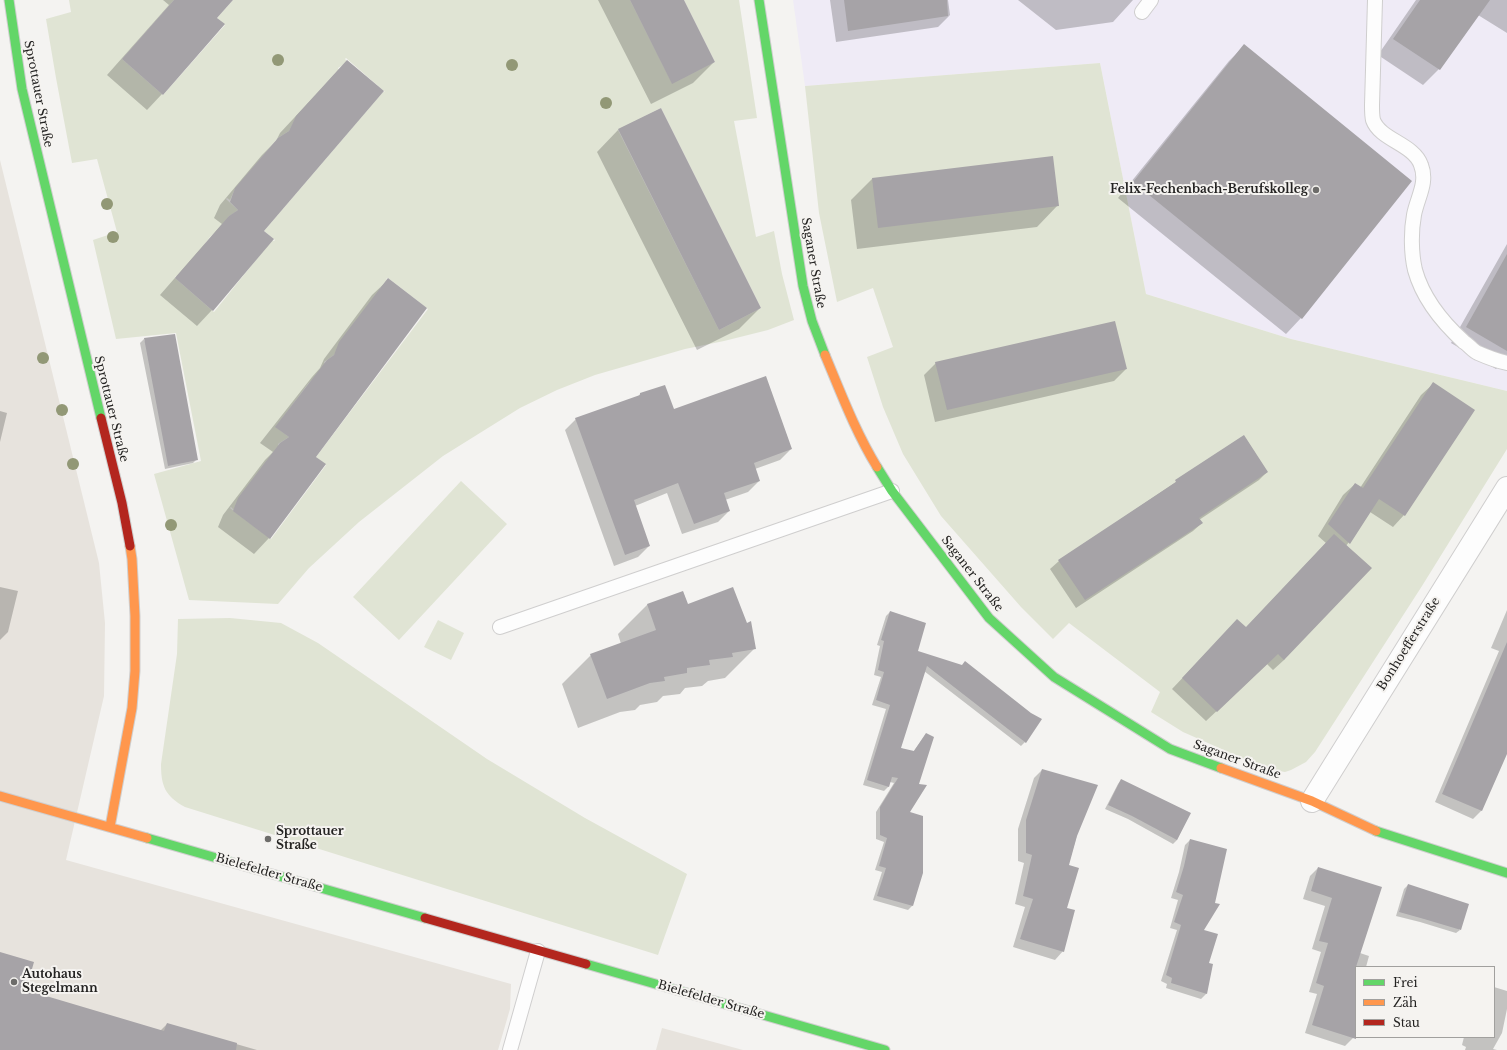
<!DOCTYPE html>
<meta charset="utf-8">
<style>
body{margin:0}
#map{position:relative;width:1507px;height:1050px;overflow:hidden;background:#f4f3f1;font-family:"Libre Baskerville",serif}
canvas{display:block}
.legend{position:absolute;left:1355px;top:966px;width:140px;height:72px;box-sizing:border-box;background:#f5f3f0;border:1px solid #a1a09e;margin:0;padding:5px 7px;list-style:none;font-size:12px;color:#242322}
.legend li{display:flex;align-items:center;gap:8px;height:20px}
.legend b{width:20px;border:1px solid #a1a09e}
</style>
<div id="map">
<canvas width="1507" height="1050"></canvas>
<ul class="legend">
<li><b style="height:5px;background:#63d668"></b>Frei</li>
<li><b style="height:5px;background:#ff974d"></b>Zäh</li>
<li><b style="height:5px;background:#b3261e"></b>Stau</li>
</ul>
</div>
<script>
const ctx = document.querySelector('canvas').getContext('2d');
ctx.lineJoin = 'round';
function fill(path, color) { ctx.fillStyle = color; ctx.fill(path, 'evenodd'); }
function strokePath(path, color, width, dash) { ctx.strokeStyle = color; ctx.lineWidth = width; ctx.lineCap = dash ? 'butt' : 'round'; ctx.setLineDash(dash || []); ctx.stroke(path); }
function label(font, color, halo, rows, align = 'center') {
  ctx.font = font + ' "Libre Baskerville",serif'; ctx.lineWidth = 4; ctx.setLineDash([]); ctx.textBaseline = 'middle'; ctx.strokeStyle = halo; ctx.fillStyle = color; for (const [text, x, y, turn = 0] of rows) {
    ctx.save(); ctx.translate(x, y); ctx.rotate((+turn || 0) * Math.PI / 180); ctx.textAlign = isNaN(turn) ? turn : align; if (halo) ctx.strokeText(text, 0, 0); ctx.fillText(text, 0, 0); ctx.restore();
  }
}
fill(new Path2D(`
 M 0,160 L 99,563 L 105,623 L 104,696 L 66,860 L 511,984 L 510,1009 L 498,1050 L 0,1050 Z
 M 662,1028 L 743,1050 L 656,1050 Z`), '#e7e3dd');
fill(new Path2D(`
 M 793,0 L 1507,0 L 1507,391 L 1291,339 L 1146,294 L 1100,63 L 805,86 Z`), '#efebf6');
fill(new Path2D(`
 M 69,0 L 174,0 L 122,59 L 163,95 L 225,25 L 217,18 L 233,0 L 630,0 L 672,83 L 715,62 L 684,0 L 739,0 L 757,118 L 734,121 L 756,237 L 774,231 L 782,274 L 794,320 L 768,330 L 724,341 L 685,349 L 595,375 L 557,390 L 520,408 L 443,456 L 359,522 L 309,568 L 278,604 L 189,600 L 154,474 L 201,461 L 176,333 L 116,339 L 93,240 L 117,232 L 97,159 L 72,163 L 56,78 L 46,19 L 71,12 ZM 346,58 L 385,92 L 383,92 L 264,231 L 275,240 L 274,241 L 272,240 L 214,312 L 175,278 L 176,276 L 179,279 L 210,237 L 229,221 L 228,217 L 238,210 L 226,199 L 227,198 L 230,200 L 235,189 L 278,138 L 289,131 L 295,119 L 320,90 L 340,72 L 338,68 L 348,62 L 345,59 ZM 661,108 L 761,308 L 719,330 L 618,130 ZM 388,278 L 428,309 L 316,457 L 326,465 L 271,539 L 230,508 L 231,507 L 234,510 L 280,448 L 278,444 L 289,437 L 276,427 L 308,384 L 326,366 L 324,362 L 334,355 L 381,292 L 380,288 L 390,282 L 386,279 Z
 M 1100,63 L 1146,294 L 1291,339 L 1507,391 L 1507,449 L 1422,586 L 1315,752 L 1306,762 L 1291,770 L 1285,772 L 1267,769 L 1183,732 L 1151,712 L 1160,692 L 1069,623 L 1053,639 L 1021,607 L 941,516 L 903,454 L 883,407 L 867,357 L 893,347 L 873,288 L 837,302 L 819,213 L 805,86 Z
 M 461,481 L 507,524 L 399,640 L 353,597 Z
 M 230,618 L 281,623 L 318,643 L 487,759 L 585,818 L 687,874 L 658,955 L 185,807 C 165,796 161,786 161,764 L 177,654 L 178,619 Z
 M 438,620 L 464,633 L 451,660 L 424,647 Z`), '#e0e4d4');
fill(new Path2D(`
 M 163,0 L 232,0 L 216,18 L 224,24 L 162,94 L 147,110 L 107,75 L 169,5 Z
 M 598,0 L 683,0 L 714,62 L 693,83 L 651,104 Z
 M 830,0 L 948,0 L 950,15 L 938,27 L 836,42 Z
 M 1018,0 L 1133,0 L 1113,22 L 1056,30 Z
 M 1416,0 L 1507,0 L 1507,33 L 1478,15 L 1439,69 L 1423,85 L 1378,55 Z
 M 1244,46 L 1301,318 L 1286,334 L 1118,198 L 1229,61 Z
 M 347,61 L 263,232 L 212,310 L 197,326 L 160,295 L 222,224 L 214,218 L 220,205 L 262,155 L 276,141 L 280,133 Z
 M 660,109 L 760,308 L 739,329 L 697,350 L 597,152 L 618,130 Z
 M 872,179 L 1058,205 L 1037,227 L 857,249 L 851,200 Z
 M 1507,244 L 1507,358 L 1496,369 L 1451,343 Z
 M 388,280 L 314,457 L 269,538 L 254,554 L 218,527 L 223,515 L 265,460 L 273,452 L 260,443 L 312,377 L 320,368 L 324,359 L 372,295 Z
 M 144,339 L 197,459 L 193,463 L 165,469 L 140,343 Z
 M 936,363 L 1126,369 L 1114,381 L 935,422 L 924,375 Z
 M 1433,384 L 1473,411 L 1404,515 L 1393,527 L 1370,512 L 1346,546 L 1284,660 L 1273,670 L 1267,664 L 1206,721 L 1172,689 L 1227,631 L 1246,628 L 1326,543 L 1318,536 L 1343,495 L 1355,484 L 1360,488 L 1421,395 Z
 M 640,394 L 673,411 L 791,449 L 780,460 L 755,469 L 759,481 L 748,492 L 725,500 L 729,511 L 718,522 L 682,534 L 667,493 L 635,506 L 649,546 L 638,557 L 614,566 L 565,430 L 576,419 L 637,398 Z
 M 0,411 L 7,413 L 0,442 Z
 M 1244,436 L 1267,472 L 1259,480 L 1199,520 L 1202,523 L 1193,531 L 1076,608 L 1050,569 L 1059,561 Z
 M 0,587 L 18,591 L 8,632 L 0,640 Z
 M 683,592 L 688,606 L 755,648 L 725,678 L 708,681 L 702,686 L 685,688 L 680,694 L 663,696 L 657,702 L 640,705 L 635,710 L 620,712 L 578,728 L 562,684 L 591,655 L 621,644 L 618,634 L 647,605 Z
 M 1507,610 L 1507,751 L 1481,811 L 1473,819 L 1435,802 L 1499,651 L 1491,648 Z
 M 890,612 L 916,651 L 1025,742 L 1021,746 L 924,671 L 900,748 L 913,752 L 926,734 L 909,812 L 922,872 L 912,906 L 908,910 L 873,900 L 882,872 L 875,870 L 884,842 L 876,839 L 876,812 L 894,783 L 890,782 L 888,787 L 884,791 L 863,785 L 886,709 L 872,705 L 881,677 L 874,675 L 880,646 L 877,645 L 886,616 Z
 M 1042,770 L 1077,835 L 1068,866 L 1063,951 L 1055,960 L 1013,947 L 1025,907 L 1015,904 L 1024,863 L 1018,861 L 1018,829 L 1034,778 Z
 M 1121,780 L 1190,813 L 1177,840 L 1173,844 L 1128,819 L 1105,809 L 1118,784 Z
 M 1190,840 L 1208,963 L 1206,994 L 1201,999 L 1166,988 L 1167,984 L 1161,981 L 1177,930 L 1170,928 L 1178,900 L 1171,898 L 1179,872 L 1185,845 Z
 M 1318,868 L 1360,953 L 1369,956 L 1366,967 L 1356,967 L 1356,1027 L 1353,1038 L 1345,1046 L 1305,1033 L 1317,994 L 1309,992 L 1321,952 L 1312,949 L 1325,906 L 1303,899 L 1310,876 Z
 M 1408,885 L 1460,930 L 1456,933 L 1420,922 L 1396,916 L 1404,889 Z
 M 0,953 L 25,991 L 160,1031 L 167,1024 L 257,1050 L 0,1050 Z
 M 1494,987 L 1507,991 L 1507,1009 L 1502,1033 L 1493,1049 L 1497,1050 L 1465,1050 L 1466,1047 L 1462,1045 L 1464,1037 L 1494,1037 Z`), '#0003');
fill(new Path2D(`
 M 174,0 L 233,0 L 217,18 L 225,24 L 163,95 L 122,59 Z
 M 630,0 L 684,0 L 715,62 L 672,84 Z
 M 844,0 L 947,0 L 948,16 L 848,31 Z
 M 1420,0 L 1490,0 L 1440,70 L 1393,39 Z
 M 1244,44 L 1412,181 L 1302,319 L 1133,182 Z
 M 347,60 L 384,91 L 264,231 L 274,239 L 213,311 L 175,278 L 229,216 L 238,210 L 230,202 L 235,188 L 278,138 L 289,131 L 296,116 Z
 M 661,108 L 761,308 L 719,330 L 618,129 Z
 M 1053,156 L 1059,206 L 878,228 L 872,178 Z
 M 1507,254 L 1507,351 L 1466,327 Z
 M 388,278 L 427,308 L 316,457 L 326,464 L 270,539 L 233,511 L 238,498 L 280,443 L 289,437 L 275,427 L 327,360 L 334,355 L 339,342 Z
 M 1115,321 L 1127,369 L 947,410 L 935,362 Z
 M 175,334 L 198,460 L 168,466 L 144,338 Z
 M 766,376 L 792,449 L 754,463 L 760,481 L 724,493 L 730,511 L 694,524 L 678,483 L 634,500 L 650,546 L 625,555 L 575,418 L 640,395 L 640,393 L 665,385 L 674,409 Z
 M 1433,382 L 1475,410 L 1405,516 L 1379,499 L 1350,544 L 1328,524 L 1355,483 L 1363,488 Z
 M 1244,435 L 1268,472 L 1199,518 L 1203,523 L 1085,600 L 1058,560 L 1176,482 L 1175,480 Z
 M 1334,534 L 1372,568 L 1284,660 L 1278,654 L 1217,712 L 1182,678 L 1237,619 L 1246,627 Z
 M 733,587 L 747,623 L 751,621 L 756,649 L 732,653 L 733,657 L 709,660 L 710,665 L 687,668 L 687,673 L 664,677 L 665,681 L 650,683 L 607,699 L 590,654 L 656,630 L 647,604 L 683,591 L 688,604 Z
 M 890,611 L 926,623 L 918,651 L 962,665 L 965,661 L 1031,713 L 1042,719 L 1026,743 L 927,666 L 901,748 L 914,751 L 926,733 L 934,737 L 919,784 L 927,785 L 910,812 L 923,816 L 923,873 L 913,906 L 877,896 L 886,868 L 879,866 L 887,838 L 880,835 L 880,807 L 898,778 L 892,777 L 889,787 L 867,780 L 890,705 L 876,700 L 884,672 L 878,670 L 884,641 L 881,640 Z
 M 1507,642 L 1507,754 L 1482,811 L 1442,794 Z
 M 1042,769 L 1098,785 L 1077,836 L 1069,865 L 1079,868 L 1067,908 L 1075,910 L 1064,952 L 1020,939 L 1033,899 L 1023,896 L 1032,855 L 1026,853 L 1026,820 Z
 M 1121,779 L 1191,813 L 1177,840 L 1132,816 L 1108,805 Z
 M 1190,839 L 1227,849 L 1215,903 L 1220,904 L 1204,930 L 1218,934 L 1209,963 L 1213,964 L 1207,994 L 1171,983 L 1172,978 L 1166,975 L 1181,925 L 1174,922 L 1183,895 L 1176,892 L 1184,866 Z
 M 1318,867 L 1382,887 L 1356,967 L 1356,1039 L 1312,1025 L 1324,986 L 1316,983 L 1328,943 L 1319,941 L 1332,898 L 1311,891 Z
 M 1408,884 L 1469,904 L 1461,930 L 1424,919 L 1399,912 Z
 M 0,952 L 34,962 L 26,990 L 164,1031 L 167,1023 L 237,1043 L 236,1050 L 0,1050 Z`), '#a6a3a7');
const lane = new Path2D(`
 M 1375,0 L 1372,105 C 1372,110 1372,116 1373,120 C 1380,140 1414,144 1421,165 C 1428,183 1417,198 1414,215 C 1411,231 1411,253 1415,270 C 1423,299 1442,322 1464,342 C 1469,345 1473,351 1478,353 C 1487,357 1498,361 1507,363
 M 1142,12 L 1151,0
 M 500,627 L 892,491
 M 510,1050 L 538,951`);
const street = new Path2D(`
 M 1312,801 L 1507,488`);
const fast = new Path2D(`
 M 9,0 L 22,89 L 101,418
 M 759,0 L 803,286 L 812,321 L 825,355
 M 877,467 L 892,491 L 989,618 L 1054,677 L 1170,749 L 1221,768
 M 1376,831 L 1507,873
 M 147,838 L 425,918
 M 586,964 L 885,1050`);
const slow = new Path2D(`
 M 825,355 C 841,393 855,431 877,467
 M 1221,768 L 1312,801 L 1376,831
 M 0,796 L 147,838
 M 110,827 L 132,708 L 135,671 L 135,616 L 132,559 L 130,546`);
const jam = new Path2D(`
 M 101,418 L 122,503 L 130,546
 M 425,918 L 586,964`);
strokePath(lane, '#cfcece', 16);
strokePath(street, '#cfcece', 24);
strokePath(fast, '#cfcece', 11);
strokePath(slow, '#cfcece', 11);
strokePath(jam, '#cfcece', 11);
strokePath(lane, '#fdfdfd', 14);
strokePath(street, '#fdfdfd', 22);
strokePath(fast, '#63d668', 9);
strokePath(slow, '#ff974d', 9);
strokePath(jam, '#b3261e', 9);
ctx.fillStyle = '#929876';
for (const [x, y] of [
 [278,60],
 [512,65],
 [606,103],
 [107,204],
 [113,237],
 [43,358],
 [62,410],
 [73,464],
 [171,525]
]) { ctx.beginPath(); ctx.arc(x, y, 6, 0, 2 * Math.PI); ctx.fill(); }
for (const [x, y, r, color] of [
 [1316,190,4,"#6d6c6a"],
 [268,839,4,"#6d6c6a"],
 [14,982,4,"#6d6c6a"]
]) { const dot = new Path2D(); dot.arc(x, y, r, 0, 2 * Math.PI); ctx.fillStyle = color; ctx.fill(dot); strokePath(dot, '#f5f3f0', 1.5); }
label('12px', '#242322', '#f5f3f0', [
 ["Sprottauer Straße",38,94,79],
 ["Saganer Straße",813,263,80],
 ["Sprottauer Straße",111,409,76],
 ["Saganer Straße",972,574,52],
 ["Bonhoefferstraße",1409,644,-58],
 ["Saganer Straße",1237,760,20],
 ["Bielefelder Straße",269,873,16],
 ["Bielefelder Straße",711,1000,16]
]);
label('bold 12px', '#242322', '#f5f3f0', [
 ["Felix-Fechenbach-Berufskolleg",1308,190,"right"],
 ["Sprottauer",276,832],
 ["Straße",276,846],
 ["Autohaus",22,975],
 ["Stegelmann",22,989]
], 'left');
</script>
